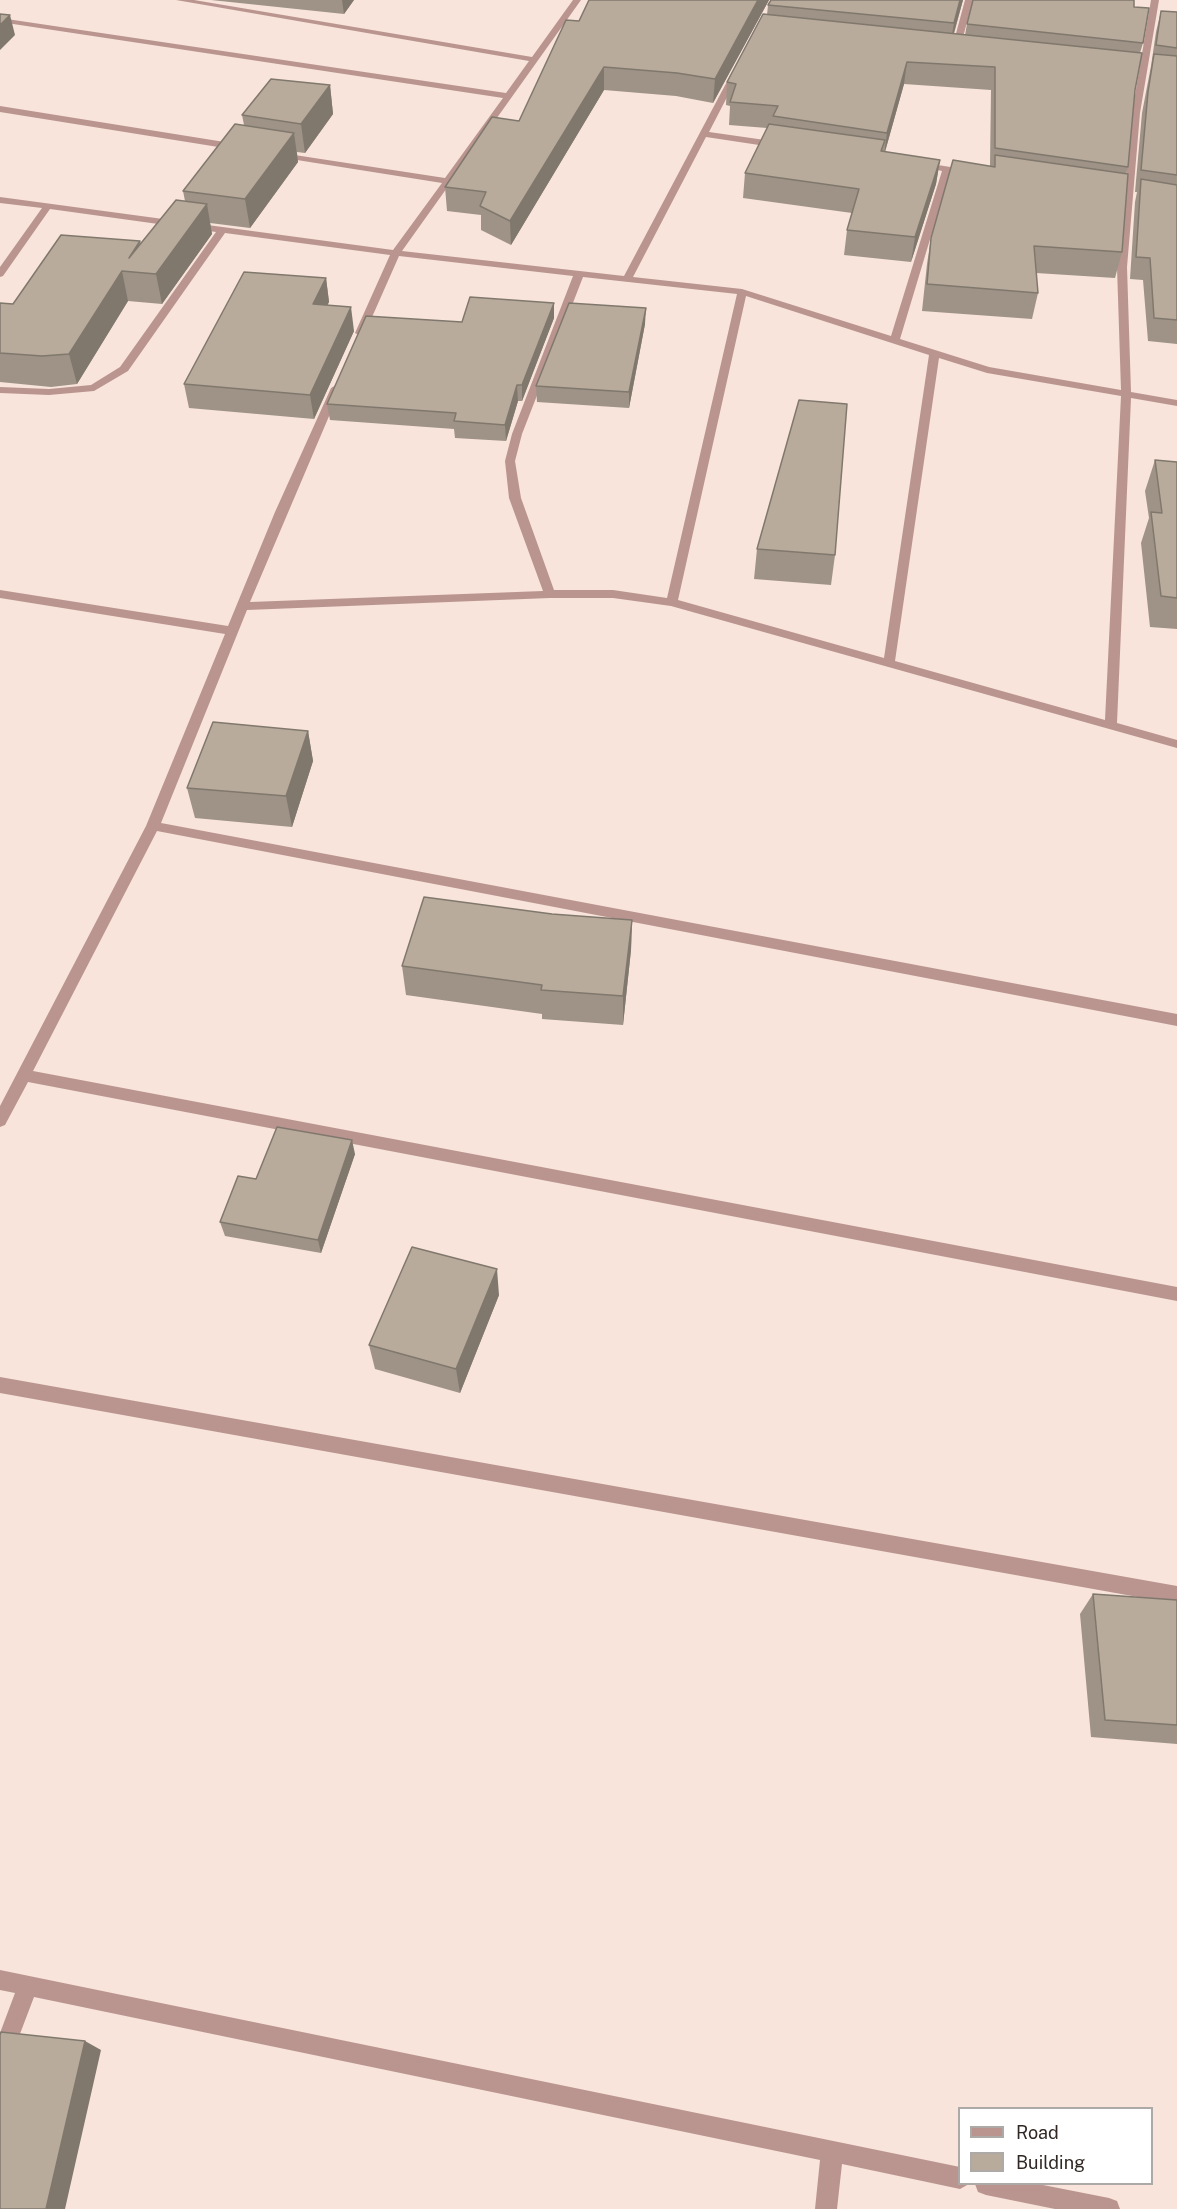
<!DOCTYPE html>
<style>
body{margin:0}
#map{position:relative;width:1177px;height:2209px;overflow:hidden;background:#f8e4da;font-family:"Public Sans",sans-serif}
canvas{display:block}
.legend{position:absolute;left:958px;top:2107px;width:195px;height:78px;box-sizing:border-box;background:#fff;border:2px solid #aca9a7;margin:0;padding:8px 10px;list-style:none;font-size:18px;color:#302824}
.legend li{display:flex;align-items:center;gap:12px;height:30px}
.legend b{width:30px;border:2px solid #aca9a7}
</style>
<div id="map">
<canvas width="1177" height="2209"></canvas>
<ul class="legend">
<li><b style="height:8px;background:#ba9590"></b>Road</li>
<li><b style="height:16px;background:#b8ab9c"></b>Building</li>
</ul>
</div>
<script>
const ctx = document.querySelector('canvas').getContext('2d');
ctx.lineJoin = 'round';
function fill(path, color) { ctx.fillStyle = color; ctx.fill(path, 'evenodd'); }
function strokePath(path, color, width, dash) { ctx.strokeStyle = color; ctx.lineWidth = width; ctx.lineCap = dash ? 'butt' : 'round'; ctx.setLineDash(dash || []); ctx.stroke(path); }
fill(new Path2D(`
 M 176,0 L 194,0 L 532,57 L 573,0 L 581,0 L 402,251 L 624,276 L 731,74 L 735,72 L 739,74 L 709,132 L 779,142 L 783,145 L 779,148 L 706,137 L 633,277 L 742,289 L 891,336 L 942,171 L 915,165 L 919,162 L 969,170 L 972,171 L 972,175 L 950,173 L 900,339 L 989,367 L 1121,390 L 1117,267 L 1132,113 L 1151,0 L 1159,0 L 1140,113 L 1127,267 L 1131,392 L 1177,400 L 1177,406 L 1131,398 L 1117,723 L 1177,740 L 1177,748 L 671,606 L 613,598 L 550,598 L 247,610 L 161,823 L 1177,1014 L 1177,1026 L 157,831 L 33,1071 L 1177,1287 L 1177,1301 L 28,1082 L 5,1125 L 0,1127 L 0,1106 L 146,826 L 225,634 L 0,598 L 0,590 L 228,626 L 275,512 L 331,388 L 336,385 L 341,388 L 250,602 L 543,591 L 509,498 L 505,461 L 512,434 L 573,276 L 399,256 L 365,333 L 360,336 L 355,333 L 390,255 L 225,233 L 128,371 L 94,391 L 49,395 L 0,393 L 0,387 L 49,389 L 91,385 L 120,367 L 216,232 L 50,209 L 3,276 L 0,277 L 0,267 L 42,208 L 0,203 L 0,197 L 393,250 L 442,183 L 278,157 L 274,154 L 275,152 L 445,178 L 503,98 L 0,22 L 0,18 L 506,93 L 529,61 ZM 583,277 L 737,294 L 667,598 L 613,590 L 554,590 L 521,498 L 515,461 L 522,434 ZM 746,296 L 929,355 L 884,658 L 678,600 ZM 939,358 L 987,373 L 1121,396 L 1105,720 L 895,661 Z
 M 965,0 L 973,0 L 959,52 L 955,54 L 951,52 Z
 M 0,106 L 237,144 L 241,147 L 237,150 L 0,112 Z
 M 0,1377 L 1177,1586 L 1177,1604 L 0,1393 Z
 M 0,1970 L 960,2167 L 960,2184 L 969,2184 L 960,2189 L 842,2164 L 837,2209 L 815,2209 L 820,2160 L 34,1997 L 7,2068 L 0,2072 L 0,2033 L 15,1993 L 0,1990 Z
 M 975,2184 L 1038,2184 L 1109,2198 L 1117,2201 L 1120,2209 L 1055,2209 L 986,2195 L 978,2192 Z`), '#ba9590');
fill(new Path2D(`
 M 211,0 L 354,0 L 344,14 Z
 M 589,0 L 769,0 L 713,103 L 676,96 L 604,90 L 511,245 L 481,230 L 481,215 L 447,211 L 445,187 L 519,121 L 579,21 Z
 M 963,0 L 954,34 L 965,35 L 967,24 L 1134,7 L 1143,43 L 1140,53 L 1135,90 L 1128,167 L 1126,174 L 1122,252 L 1115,278 L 1036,273 L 1038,293 L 1032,319 L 922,311 L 927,264 L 931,238 L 990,166 L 991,90 L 904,84 L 885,152 L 940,160 L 936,184 L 911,262 L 844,255 L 847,230 L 852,213 L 743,198 L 745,173 L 767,128 L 729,125 L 730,106 L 726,105 L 727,82 L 767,15 L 768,5 Z
 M 1161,11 L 1177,12 L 1177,344 L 1148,341 L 1143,280 L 1130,279 L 1135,202 L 1137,192 L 1135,192 L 1142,113 L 1151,66 L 1156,32 Z
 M 330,85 L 333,114 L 305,153 L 297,152 L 298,162 L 250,228 L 210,223 L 212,234 L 162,304 L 128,301 L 77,384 L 51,387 L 0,382 L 0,303 L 13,304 L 140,241 L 141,244 L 185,201 L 183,191 L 244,125 L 242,115 Z
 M 326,278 L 329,302 L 327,305 L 354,331 L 314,419 L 189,408 L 184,384 Z
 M 554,303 L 554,318 L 522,401 L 518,401 L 506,441 L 455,438 L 454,429 L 330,420 L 327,404 L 462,322 Z
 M 645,324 L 629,408 L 537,402 L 536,386 Z
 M 1155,460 L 1177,462 L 1177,629 L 1150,627 L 1141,543 L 1149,518 L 1145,491 Z
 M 757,549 L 835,555 L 831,585 L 754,579 Z
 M 308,731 L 313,761 L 292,827 L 195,818 L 187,788 Z
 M 632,920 L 631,950 L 623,1025 L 542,1019 L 542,1014 L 406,995 L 402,966 Z
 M 355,1154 L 321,1253 L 225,1236 L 220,1222 L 256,1179 Z
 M 499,1295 L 460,1393 L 375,1369 L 369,1345 Z
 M 1093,1594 L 1177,1600 L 1177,1744 L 1091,1737 L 1080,1614 Z`), '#9e9386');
fill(new Path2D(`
 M 342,0 L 354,0 L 344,14 Z
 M 758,0 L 769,0 L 713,103 L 715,79 Z
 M 960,0 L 963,0 L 950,46 L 954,23 Z
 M 10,15 L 15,35 L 0,50 L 0,25 Z
 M 907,62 L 904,84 L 884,155 L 887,133 Z
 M 604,67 L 604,90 L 511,245 L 510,221 Z
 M 330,85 L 333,114 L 305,153 L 301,124 Z
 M 294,133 L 298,162 L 250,228 L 245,199 Z
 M 940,160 L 936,184 L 911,262 L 915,237 Z
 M 207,204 L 212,234 L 162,304 L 156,274 Z
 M 122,271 L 128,301 L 77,384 L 69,354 Z
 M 326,278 L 329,302 L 316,329 L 313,304 Z
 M 554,303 L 554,318 L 522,401 L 522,385 Z
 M 351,307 L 354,331 L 314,419 L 310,395 Z
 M 646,308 L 645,324 L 629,408 L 629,392 Z
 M 517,385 L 518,401 L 506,441 L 505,425 Z
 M 308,731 L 313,761 L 292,827 L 286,796 Z
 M 632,920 L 631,950 L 623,1025 L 623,996 Z
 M 352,1140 L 355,1154 L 321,1253 L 318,1240 Z
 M 497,1269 L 499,1295 L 460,1393 L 456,1369 Z
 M 85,2041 L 101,2050 L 65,2209 L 46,2209 Z`), '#81786d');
const building = new Path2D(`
 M 589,0 L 758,0 L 715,79 L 677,73 L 604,67 L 510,221 L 480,206 L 486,192 L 445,187 L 492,117 L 519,121 L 566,20 L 579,21 Z
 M 771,0 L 960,0 L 954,23 L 768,5 Z
 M 973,0 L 1134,0 L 1134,7 L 1149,8 L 1143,43 L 967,24 Z
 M 1161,11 L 1177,12 L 1177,48 L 1156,45 Z
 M 0,14 L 10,15 L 0,25 Z
 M 763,14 L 1142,53 L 1135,90 L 1128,167 L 995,148 L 995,67 L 907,62 L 887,133 L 773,116 L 778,106 L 730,102 L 736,84 L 727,82 Z
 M 1154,54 L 1177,56 L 1177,175 L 1141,170 L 1148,92 Z
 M 271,79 L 330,85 L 301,124 L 242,115 Z
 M 235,124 L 294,133 L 245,199 L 183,191 Z
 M 769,124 L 885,140 L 881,151 L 940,160 L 915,237 L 847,230 L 859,189 L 745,173 Z
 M 995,155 L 1128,174 L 1122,252 L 1034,246 L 1038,293 L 927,284 L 931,238 L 953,160 L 995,167 Z
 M 1141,179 L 1177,185 L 1177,320 L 1154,318 L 1150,258 L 1136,257 Z
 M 176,200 L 207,204 L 156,274 L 122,271 L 69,354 L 42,356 L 0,353 L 0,303 L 13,304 L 61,235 L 140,241 L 129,258 Z
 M 244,272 L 326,278 L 313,304 L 351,307 L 310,395 L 184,384 Z
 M 470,297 L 554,303 L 522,385 L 517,385 L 505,425 L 454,421 L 456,413 L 327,404 L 366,316 L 462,322 Z
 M 569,303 L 646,308 L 629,392 L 536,386 Z
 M 799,400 L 847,404 L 835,555 L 757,549 Z
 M 1155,460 L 1177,462 L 1177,598 L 1161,596 L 1151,512 L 1162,513 Z
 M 213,722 L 308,731 L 286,796 L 187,788 Z
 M 424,897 L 552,914 L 632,920 L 623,996 L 541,990 L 542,985 L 402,966 Z
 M 277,1127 L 352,1140 L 318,1240 L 220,1222 L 238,1176 L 256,1179 Z
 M 412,1247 L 497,1269 L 456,1369 L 369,1345 Z
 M 1093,1594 L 1177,1600 L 1177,1725 L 1105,1720 Z
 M 1,2032 L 85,2041 L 46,2209 L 0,2209 L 0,2035 Z`);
fill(building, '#b8ab9c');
strokePath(building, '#81786d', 1.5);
</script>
